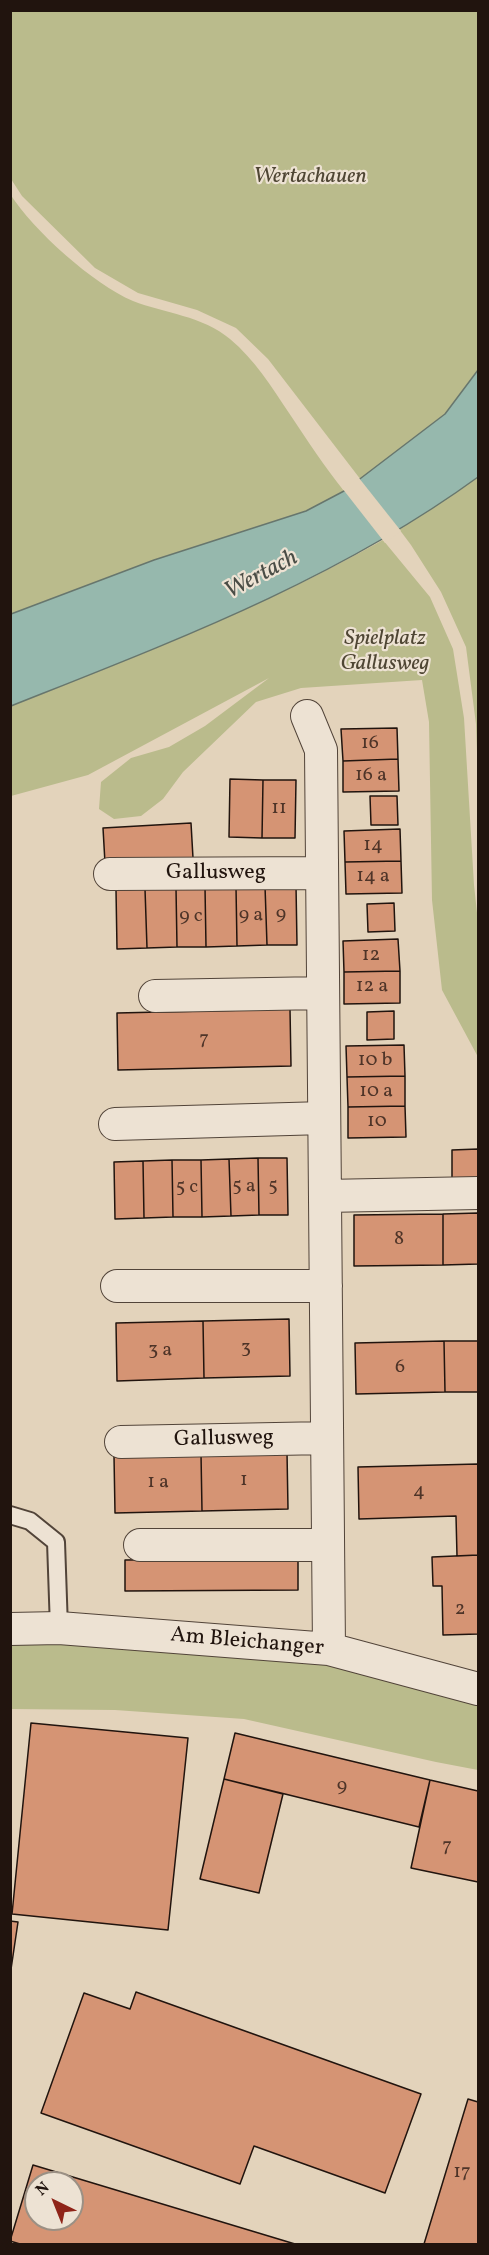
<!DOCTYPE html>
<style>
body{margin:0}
#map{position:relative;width:489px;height:2255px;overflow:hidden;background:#e3d3bb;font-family:Vollkorn,serif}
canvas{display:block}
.frame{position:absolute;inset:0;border:12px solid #21140e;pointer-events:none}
.north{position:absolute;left:24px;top:2171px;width:60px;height:60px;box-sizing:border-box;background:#ede2d3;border:2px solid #9b9084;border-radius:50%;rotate:317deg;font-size:16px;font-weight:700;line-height:24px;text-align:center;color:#21140e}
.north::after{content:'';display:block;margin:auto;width:21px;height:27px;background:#8f2418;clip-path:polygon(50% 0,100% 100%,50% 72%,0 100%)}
</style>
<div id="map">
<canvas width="489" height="2255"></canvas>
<div class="frame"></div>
<div class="north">N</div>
</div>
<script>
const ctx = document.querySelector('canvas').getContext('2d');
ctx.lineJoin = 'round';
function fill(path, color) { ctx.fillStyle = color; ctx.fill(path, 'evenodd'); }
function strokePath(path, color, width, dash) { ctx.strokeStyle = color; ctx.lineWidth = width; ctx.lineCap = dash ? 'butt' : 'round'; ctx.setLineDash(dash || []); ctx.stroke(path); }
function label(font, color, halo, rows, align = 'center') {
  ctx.font = font + ' Vollkorn,serif'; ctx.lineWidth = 4.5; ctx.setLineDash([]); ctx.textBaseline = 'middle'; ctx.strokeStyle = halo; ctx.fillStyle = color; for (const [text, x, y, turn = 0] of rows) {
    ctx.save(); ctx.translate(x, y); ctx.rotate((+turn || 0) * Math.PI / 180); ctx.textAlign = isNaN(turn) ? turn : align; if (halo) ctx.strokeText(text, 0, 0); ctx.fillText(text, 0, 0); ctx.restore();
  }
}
fill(new Path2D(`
 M 10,11 L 478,11 L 478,370 L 445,414 L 361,480 L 268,359 L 236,328 L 197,310 L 138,293 L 95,268 L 22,196 L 11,179 Z
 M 10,194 C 34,231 93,284 133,301 C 164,313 203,316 230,339 C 255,360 271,386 289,413 C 307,440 324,466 344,491 L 306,511 L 154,560 L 11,614 Z
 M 478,477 L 478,780 L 476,724 L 466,647 L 441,592 L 411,545 L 399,529 Z
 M 383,540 L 430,597 L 453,649 L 464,718 L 474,885 L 478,922 L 478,1057 L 442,990 L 432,900 L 429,722 L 422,680 L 301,688 L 256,702 L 183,772 L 163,799 L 141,816 L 114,819 L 99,809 L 101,782 L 131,758 L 169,747 L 205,726 L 269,678 L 88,775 L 11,796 L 11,706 C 137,656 264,607 383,540 Z
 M 11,1641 L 326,1658 L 478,1700 L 478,1770 L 436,1762 L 244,1719 L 115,1710 L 11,1709 Z`), '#babb8c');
const water = new Path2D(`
 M 478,370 L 478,477 C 337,580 172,642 11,706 L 11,614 L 154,560 L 306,511 L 344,491 L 445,414 Z`);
fill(water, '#96b8ad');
strokePath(water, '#67766d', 1.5);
fill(new Path2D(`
 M 359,478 L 401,531 L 385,543 L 342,488 Z`), '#e3d3bb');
const building = new Path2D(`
 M 397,728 L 398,759 L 343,761 L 341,729 Z
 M 398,759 L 399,791 L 343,792 L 343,761 Z
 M 230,779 L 263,780 L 262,838 L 229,837 Z
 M 263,780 L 296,780 L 295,838 L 262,838 Z
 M 370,796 L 397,796 L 398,825 L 371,825 Z
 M 191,823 L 193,858 L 105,863 L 103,828 Z
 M 400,829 L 401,861 L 345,862 L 344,831 Z
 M 401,861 L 402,893 L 346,894 L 345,862 Z
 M 296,885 L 297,945 L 267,945 L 265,886 Z
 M 265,886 L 267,945 L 237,946 L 236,887 Z
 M 205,887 L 236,887 L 237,946 L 206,947 Z
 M 205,887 L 206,947 L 177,947 L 176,888 Z
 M 176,888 L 177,947 L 147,948 L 145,889 Z
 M 145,889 L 147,948 L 117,949 L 116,890 Z
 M 394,903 L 395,931 L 368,932 L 367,904 Z
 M 398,939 L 400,971 L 344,972 L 343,941 Z
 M 400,971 L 400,1003 L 344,1004 L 344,972 Z
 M 290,1009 L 291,1066 L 118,1070 L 117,1013 Z
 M 394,1011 L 394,1039 L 367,1040 L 367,1012 Z
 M 404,1045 L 405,1076 L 347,1077 L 346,1046 Z
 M 405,1076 L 405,1106 L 348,1107 L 347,1077 Z
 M 405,1106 L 406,1137 L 348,1138 L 348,1107 Z
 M 478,1149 L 478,1178 L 452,1178 L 452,1150 Z
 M 258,1158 L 287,1158 L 288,1215 L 259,1215 Z
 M 258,1158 L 259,1215 L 231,1216 L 229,1159 Z
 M 229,1159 L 231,1216 L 202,1217 L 201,1160 Z
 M 172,1160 L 201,1160 L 202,1217 L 173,1217 Z
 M 172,1160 L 173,1217 L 144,1218 L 143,1161 Z
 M 143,1161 L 144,1218 L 115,1219 L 114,1162 Z
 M 478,1213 L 478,1264 L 443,1265 L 443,1214 Z
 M 443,1214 L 443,1265 L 354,1266 L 354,1215 Z
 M 289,1319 L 290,1376 L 204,1378 L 203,1321 Z
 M 203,1321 L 204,1378 L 117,1381 L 116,1323 Z
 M 444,1341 L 478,1341 L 478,1392 L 445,1392 Z
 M 444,1341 L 445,1392 L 356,1394 L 355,1343 Z
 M 287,1452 L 288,1509 L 202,1511 L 201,1454 Z
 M 201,1454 L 202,1511 L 115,1513 L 114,1456 Z
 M 478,1464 L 478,1555 L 457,1556 L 456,1516 L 359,1519 L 358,1467 Z
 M 478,1555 L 478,1634 L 443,1635 L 442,1586 L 433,1586 L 432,1557 Z
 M 298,1559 L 298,1590 L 125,1591 L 125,1560 Z
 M 31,1723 L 188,1738 L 168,1930 L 12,1914 Z
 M 235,1733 L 430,1780 L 419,1827 L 224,1779 Z
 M 224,1779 L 283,1794 L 259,1893 L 200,1879 Z
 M 430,1780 L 478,1791 L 478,1882 L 411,1868 Z
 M 10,1921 L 18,1922 L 10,1976 Z
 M 136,1992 L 421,2094 L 385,2193 L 254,2146 L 240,2184 L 41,2113 L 84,1993 L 130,2009 Z
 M 468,2099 L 478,2102 L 478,2244 L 424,2244 Z
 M 33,2165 L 295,2244 L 20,2244 L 10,2241 ZM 36,2183 L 72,2183 L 72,2219 L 36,2219 Z`);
fill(building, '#d59474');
strokePath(building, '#21140e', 1.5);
const service = new Path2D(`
 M 10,1515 L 30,1521 L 56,1542 L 59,1628`);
const minor = new Path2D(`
 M 307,716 L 321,750 L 329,1649
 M 110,874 L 322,873
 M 155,996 L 323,993
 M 115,1124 L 324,1118
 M 325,1196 L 478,1193
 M 117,1286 L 326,1286
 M 121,1442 L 327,1438
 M 140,1545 L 328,1545
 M 10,1629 L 59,1628 L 329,1649 L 478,1689`);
strokePath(service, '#524439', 20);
strokePath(minor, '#524439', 34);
strokePath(service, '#ede2d3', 16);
strokePath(minor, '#ede2d3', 32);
label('20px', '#4e3428', null, [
 ["16",370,744],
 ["16 a",371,776],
 ["11",279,809],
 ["14",373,846],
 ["14 a",373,877],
 ["9",281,915],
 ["9 a",251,916],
 ["9 c",191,917],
 ["12",371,956],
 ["12 a",372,987],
 ["7",204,1040],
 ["10 b",375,1061],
 ["10 a",376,1092],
 ["10",377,1122],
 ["5 a",244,1187],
 ["5",273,1187],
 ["5 c",187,1188],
 ["8",399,1240],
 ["3",246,1349],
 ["3 a",160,1351],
 ["6",400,1368],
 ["1",244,1481],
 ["1 a",158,1483],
 ["4",419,1492],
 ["2",460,1610],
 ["9",342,1787],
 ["7",447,1847],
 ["17",462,2173]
]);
label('italic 22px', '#4f4634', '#ede2d3', [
 ["Wertachauen",310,178],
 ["Spielplatz",385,640],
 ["Gallusweg",385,665]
]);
label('22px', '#21140e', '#ede2d3', [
 ["Gallusweg",216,874],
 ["Gallusweg",224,1440,-1],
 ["Am Bleichanger",247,1643,5]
]);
label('italic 24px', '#4a4d46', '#ede2d3', [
 ["Wertach",262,576,-28]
]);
</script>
